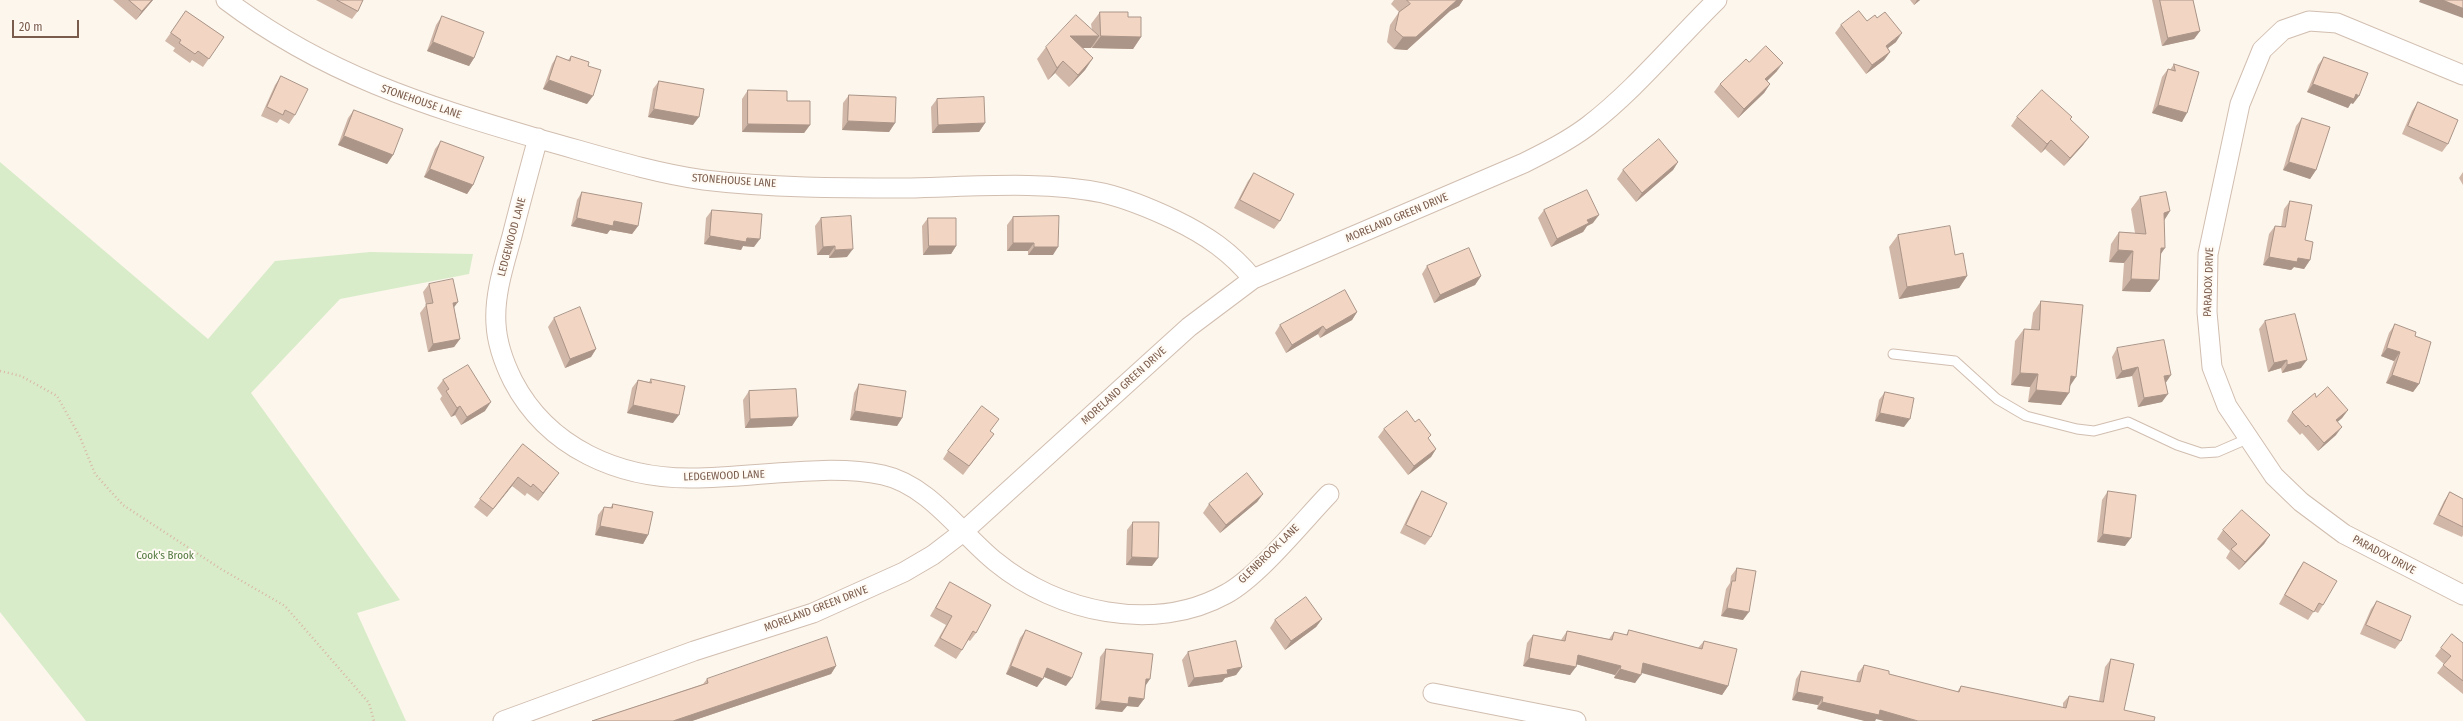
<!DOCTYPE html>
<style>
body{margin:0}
#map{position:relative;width:2463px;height:721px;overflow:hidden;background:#fdf6ec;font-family:"Fira Sans Condensed",sans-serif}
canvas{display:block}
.scale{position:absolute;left:12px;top:20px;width:67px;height:18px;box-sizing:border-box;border:2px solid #7a5c4d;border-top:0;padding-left:5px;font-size:12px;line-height:14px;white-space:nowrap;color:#7a5c4d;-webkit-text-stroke:3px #fffaf3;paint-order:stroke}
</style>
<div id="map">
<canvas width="2463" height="721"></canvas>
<div class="scale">20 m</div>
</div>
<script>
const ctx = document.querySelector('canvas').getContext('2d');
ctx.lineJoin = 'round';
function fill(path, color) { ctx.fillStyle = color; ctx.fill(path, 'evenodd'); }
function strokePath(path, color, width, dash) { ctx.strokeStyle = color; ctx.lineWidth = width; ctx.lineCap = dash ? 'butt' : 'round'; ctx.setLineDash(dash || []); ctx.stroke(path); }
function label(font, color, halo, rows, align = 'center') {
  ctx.font = font + ' "Fira Sans Condensed",sans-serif'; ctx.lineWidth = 4; ctx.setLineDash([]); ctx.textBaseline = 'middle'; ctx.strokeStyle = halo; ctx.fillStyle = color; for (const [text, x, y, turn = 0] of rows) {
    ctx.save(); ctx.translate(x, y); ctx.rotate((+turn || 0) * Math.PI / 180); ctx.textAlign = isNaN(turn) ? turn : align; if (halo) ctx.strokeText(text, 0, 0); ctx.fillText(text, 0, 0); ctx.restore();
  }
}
fill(new Path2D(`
 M 0,162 L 208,339 L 275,261 L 370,252 L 473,254 L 469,274 L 340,299 L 251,393 L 400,600 L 357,613 L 406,721 L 86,721 L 0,612 Z`), '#d8ecc9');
const lane = new Path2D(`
 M 1893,354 L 1955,361 L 1997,399 L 2026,416 L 2077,429 L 2094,431 L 2128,422 L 2177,445 L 2201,453 L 2217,452 L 2247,439`);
const street = new Path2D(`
 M 226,0 C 324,74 423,105 539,139 C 594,154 648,172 704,180 C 770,188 840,188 907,188 C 970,187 1042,180 1103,193 C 1128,199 1152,209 1175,220 C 1206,235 1231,252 1253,279
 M 2463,75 L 2337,23 L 2309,21 L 2283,30 L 2262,50 L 2240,104 L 2208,254 L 2207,312 L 2212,367 L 2227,406 L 2274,476 L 2301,502 L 2344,534 L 2463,595
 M 538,138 C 529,171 520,204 512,236 C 504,265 494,295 496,324 C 497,344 504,363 513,381 C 548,448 619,479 693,478 C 753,478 826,463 883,475 C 929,485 961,534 996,562 C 1057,612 1154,634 1226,594 C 1259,576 1302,522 1329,494
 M 1433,693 L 1576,721
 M 503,721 L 694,651 L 813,613 L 904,572 L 933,555 L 963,532 L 1189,327 L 1253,279 L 1524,163 C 1546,152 1568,141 1588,126 C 1635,90 1674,42 1717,0`);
strokePath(lane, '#d1beb0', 11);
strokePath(street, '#d1beb0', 21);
strokePath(new Path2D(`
 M 0,371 L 21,376 L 57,396 L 80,437 L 95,474 L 123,505 L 221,569 L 285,606 L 369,703 L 374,721`), '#d9b8a5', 2.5, [1, 3]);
strokePath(lane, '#fff', 9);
strokePath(street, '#fff', 19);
fill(new Path2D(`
 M 113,0 L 153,0 L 136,20 Z
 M 316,0 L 363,0 L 358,11 L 352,19 Z
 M 1394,0 L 1463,0 L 1459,6 L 1450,11 L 1407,50 L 1394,49 L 1387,42 L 1390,25 L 1399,12 L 1391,4 Z
 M 1910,0 L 1920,0 L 1914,5 Z
 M 2152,0 L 2193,0 L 2200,31 L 2194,39 L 2162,46 Z
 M 186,11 L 224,37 L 203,67 L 192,60 L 190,63 L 173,51 L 175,48 L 165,41 Z
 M 1100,12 L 1141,37 L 1133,49 L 1092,48 L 1092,46 L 1091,48 L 1083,48 L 1093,58 L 1085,70 L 1069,87 L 1055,73 L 1048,80 L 1037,59 L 1046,47 L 1092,30 L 1091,24 Z
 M 442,16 L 474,58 L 469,66 L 427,51 L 436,25 Z
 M 1867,21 L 1896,42 L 1888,48 L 1890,52 L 1884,60 L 1866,74 L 1835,33 L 1841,25 Z
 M 557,56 L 568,60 L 571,56 L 587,104 L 543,89 L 552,64 Z
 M 2324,57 L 2353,104 L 2351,103 L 2348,108 L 2307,92 L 2318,65 Z
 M 1749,62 L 1777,71 L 1767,81 L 1770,84 L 1764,93 L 1738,118 L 1714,92 L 1720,84 Z
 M 2174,64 L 2199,72 L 2182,122 L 2152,113 L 2162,77 L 2168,69 L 2170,70 Z
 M 281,76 L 295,115 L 289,124 L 280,119 L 277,123 L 261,116 L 275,85 Z
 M 659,81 L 693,125 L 648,117 L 653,89 Z
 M 748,90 L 787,101 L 810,125 L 804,133 L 742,132 L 742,99 Z
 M 849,95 L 895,123 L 889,132 L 842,130 L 843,103 Z
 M 937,99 L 985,123 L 979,132 L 932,133 L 931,107 Z
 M 2418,102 L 2448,144 L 2442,152 L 2402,134 L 2412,111 Z
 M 354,110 L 393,155 L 387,164 L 338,145 L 348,118 Z
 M 2017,117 L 2070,120 L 2089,137 L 2083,145 L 2064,166 L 2045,149 L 2041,153 L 2011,126 Z
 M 2302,118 L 2316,170 L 2310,179 L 2283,170 L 2296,126 Z
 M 441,141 L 473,185 L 467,194 L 424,177 L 435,149 Z
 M 1678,162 L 1673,170 L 1636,202 L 1617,179 L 1623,170 Z
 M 2463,172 L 2463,185 L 2459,178 Z
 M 1254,173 L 1280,221 L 1274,229 L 1234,208 L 1248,181 Z
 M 582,192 L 638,226 L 632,234 L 610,230 L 607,234 L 571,226 L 577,200 Z
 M 2140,197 L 2170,211 L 2164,220 L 2160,254 L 2150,292 L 2122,291 L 2124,263 L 2109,262 L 2111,244 L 2119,232 L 2135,233 L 2131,209 Z
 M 2290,201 L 2305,240 L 2310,260 L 2304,269 L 2294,267 L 2291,270 L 2263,265 L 2269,234 L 2275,226 L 2281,227 L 2284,209 Z
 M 712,210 L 754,247 L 743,246 L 741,250 L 704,244 L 706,218 Z
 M 1544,210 L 1593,223 L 1587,226 L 1583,232 L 1551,247 L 1538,218 Z
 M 1013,217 L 1053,255 L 1028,255 L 1028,251 L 1007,251 L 1007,225 Z
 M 821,218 L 847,257 L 829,258 L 829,255 L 817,255 L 815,226 Z
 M 928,218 L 956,246 L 951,254 L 923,255 L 922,226 Z
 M 1898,235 L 1955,255 L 1967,276 L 1959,288 L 1899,299 L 1889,247 Z
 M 1427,266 L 1481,276 L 1475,285 L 1434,303 L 1422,274 Z
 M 429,284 L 454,307 L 460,339 L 454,347 L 428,352 L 420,313 L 426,305 L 423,292 Z
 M 2041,301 L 2070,385 L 2061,405 L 2028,402 L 2030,387 L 2011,385 L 2015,341 L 2024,329 L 2031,329 L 2033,313 Z
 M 1357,312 L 1352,320 L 1320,338 L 1318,334 L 1286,353 L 1275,333 L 1280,325 Z
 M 554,318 L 596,349 L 591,357 L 565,368 L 548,327 Z
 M 2265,321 L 2301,368 L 2282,373 L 2281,368 L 2268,372 L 2259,329 Z
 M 2395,324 L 2415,336 L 2419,384 L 2413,392 L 2386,383 L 2394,361 L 2381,356 L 2389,333 Z
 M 2117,348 L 2166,382 L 2162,402 L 2138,407 L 2132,376 L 2116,379 L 2112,357 Z
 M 651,379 L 673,423 L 627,413 L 632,388 L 638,380 L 649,382 Z
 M 443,380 L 485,411 L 461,425 L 455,415 L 451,417 L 440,399 L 442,396 L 437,388 Z
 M 859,384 L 902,418 L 897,426 L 850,420 L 854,393 Z
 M 749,391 L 792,426 L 745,428 L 743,400 Z
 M 1885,392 L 1904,427 L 1875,421 L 1879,400 Z
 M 2316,397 L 2348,410 L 2342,418 L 2337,422 L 2336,435 L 2318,451 L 2302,433 L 2300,435 L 2287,421 L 2292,412 Z
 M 1384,429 L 1429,439 L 1436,449 L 1431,457 L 1408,475 L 1378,437 Z
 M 994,434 L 963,475 L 943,459 L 948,451 Z
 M 523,444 L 553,481 L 538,501 L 527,493 L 525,496 L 512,486 L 487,517 L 474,507 Z
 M 1422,491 L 1431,537 L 1425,545 L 1400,533 L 1416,500 Z
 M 2108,491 L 2125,546 L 2097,542 L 2102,500 Z
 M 2450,492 L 2463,499 L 2463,535 L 2462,537 L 2433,524 L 2444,501 Z
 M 1263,494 L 1257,502 L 1220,533 L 1203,513 L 1209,504 Z
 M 613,504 L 648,535 L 643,544 L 595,535 L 598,515 L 604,507 L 610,508 Z
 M 1133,522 L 1152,566 L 1126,565 L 1127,530 Z
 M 2223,530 L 2270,535 L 2264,544 L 2239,570 L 2226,558 L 2230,551 L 2217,539 Z
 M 2304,562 L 2323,605 L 2318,613 L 2314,611 L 2308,620 L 2279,604 L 2298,570 Z
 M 1737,568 L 1743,620 L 1721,616 L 1726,589 L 1730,583 L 1731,576 Z
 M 950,582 L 976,633 L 970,641 L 968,640 L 962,650 L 956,659 L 934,646 L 946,625 L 930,616 L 945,591 Z
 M 2377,601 L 2401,641 L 2395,649 L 2360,634 L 2371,609 Z
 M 1322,619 L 1316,627 L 1285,650 L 1270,628 L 1275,620 Z
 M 1026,630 L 1066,686 L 1044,677 L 1037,687 L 1006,674 L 1020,638 Z
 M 1629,630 L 1698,648 L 1704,641 L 1728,686 L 1722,695 L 1641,672 L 1635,683 L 1614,678 L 1615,675 L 1576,664 L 1570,675 L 1523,666 L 1527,643 L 1533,635 L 1561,640 L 1567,631 L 1609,639 L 1614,632 L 1626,635 Z
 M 2463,643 L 2463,694 L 2437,673 L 2444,664 L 2435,656 L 2441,648 Z
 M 1106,649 L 1145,687 L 1144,699 L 1138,707 L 1127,706 L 1122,712 L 1095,709 L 1100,657 Z
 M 1188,652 L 1242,667 L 1236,675 L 1225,678 L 1222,682 L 1188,687 L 1182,660 Z
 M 2111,659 L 2124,710 L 1876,719 L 1875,721 L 1865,721 L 1817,709 L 1818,705 L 1792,700 L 1796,679 L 1801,671 L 1856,682 L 1858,673 L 1864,665 L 1889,674 L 1957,692 L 1961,686 L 2063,708 L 2063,703 L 2069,696 L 2099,701 L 2105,667 Z
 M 836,666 L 831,674 L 692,721 L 592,721 L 703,684 L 707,679 Z`), '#d1b7a8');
fill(new Path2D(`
 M 152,0 L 153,0 L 136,20 L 142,11 Z
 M 1457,0 L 1463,0 L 1459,6 L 1450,11 L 1407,50 L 1394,49 L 1403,37 Z
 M 1917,0 L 1920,0 L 1914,5 Z
 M 2420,0 L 2443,0 L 2463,8 L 2463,18 L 2419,2 Z
 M 2200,31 L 2194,39 L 2162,46 L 2168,38 Z
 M 1902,33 L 1896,42 L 1880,54 L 1886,46 Z
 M 1070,36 L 1099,36 L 1091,48 L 1062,48 Z
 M 1101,36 L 1141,37 L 1133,49 L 1092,48 Z
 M 433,42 L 474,58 L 469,66 L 427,51 Z
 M 1890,52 L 1884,60 L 1866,74 L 1872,65 Z
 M 1093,58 L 1085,70 L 1069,87 L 1078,75 Z
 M 1063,61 L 1055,73 L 1048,80 L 1057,68 Z
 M 1783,63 L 1777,71 L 1760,88 L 1765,79 Z
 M 549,80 L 593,96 L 587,104 L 543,89 Z
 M 1770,84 L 1764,93 L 1738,118 L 1744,109 Z
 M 2313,84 L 2356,94 L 2359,96 L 2353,104 L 2351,103 L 2348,108 L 2307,92 Z
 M 2158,105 L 2187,113 L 2182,122 L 2152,113 Z
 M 654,109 L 699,117 L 693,125 L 648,117 Z
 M 848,121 L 895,123 L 889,132 L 842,130 Z
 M 985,123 L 979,132 L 932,133 L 938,125 Z
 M 748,124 L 810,125 L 804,133 L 742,132 Z
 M 344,136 L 393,155 L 387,164 L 338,145 Z
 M 2089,137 L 2083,145 L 2064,166 L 2070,158 Z
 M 2051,140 L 2045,149 L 2041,153 L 2047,144 Z
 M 1678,162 L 1673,170 L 1636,202 L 1642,193 Z
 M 2289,162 L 2316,170 L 2310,179 L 2283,170 Z
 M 430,169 L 473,185 L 467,194 L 424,177 Z
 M 2170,211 L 2162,224 L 2164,213 Z
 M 1599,215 L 1593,223 L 1587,226 L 1583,232 L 1551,247 L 1557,239 L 1587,220 Z
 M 577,218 L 614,221 L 638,226 L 632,234 L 610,230 L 607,234 L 571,226 Z
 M 710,236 L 747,238 L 760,239 L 754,247 L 743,246 L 741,250 L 704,244 Z
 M 1013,243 L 1034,243 L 1028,251 L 1007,251 Z
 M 835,246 L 829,255 L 817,255 L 823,247 Z
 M 929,246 L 956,246 L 951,254 L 923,255 Z
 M 1034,247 L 1058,247 L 1053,255 L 1028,255 Z
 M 2161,248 L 2165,248 L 2156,261 Z
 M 853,249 L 847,257 L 829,258 L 835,250 Z
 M 2118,250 L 2133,251 L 2124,263 L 2109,262 Z
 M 2269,257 L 2298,258 L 2310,260 L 2304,269 L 2294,267 L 2291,270 L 2263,265 Z
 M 1481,276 L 1475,285 L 1434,303 L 1440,295 Z
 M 1967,276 L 1959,288 L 1899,299 L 1907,287 Z
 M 2131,279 L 2159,280 L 2150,292 L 2122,291 Z
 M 458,302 L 452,310 L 453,303 Z
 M 1357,312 L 1352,320 L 1320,338 L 1326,330 Z
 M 1323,326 L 1318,334 L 1286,353 L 1292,345 Z
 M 460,339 L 454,347 L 428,352 L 433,344 Z
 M 2387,348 L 2400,352 L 2394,361 L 2381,356 Z
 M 596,349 L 591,357 L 565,368 L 570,359 Z
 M 2287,360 L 2281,368 L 2268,372 L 2274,363 Z
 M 2307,360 L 2301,368 L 2282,373 L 2287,365 Z
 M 2138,367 L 2132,376 L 2116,379 L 2122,371 Z
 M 2020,373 L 2038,374 L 2030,387 L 2011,385 Z
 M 2171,375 L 2165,384 L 2164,376 Z
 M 2392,375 L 2419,384 L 2413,392 L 2386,383 Z
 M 2071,376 L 2076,377 L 2068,389 Z
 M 2036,390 L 2069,393 L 2061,405 L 2028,402 Z
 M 2168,394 L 2162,402 L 2138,407 L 2144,398 Z
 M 491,402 L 485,411 L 461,425 L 467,417 Z
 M 633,405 L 679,415 L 673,423 L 627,413 Z
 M 460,406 L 455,415 L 451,417 L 457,408 Z
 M 2348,410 L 2342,418 L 2330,429 L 2336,420 Z
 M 855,411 L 902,418 L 897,426 L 850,420 Z
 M 1880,413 L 1910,419 L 1904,427 L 1875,421 Z
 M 798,417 L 792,426 L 745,428 L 750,419 Z
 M 2342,427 L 2336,435 L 2318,451 L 2324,443 Z
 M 1436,449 L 1431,457 L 1408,475 L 1414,466 Z
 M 559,473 L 538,501 L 543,493 Z
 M 518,477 L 512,486 L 487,517 L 493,509 Z
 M 1263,494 L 1257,502 L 1220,533 L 1226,525 Z
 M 600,526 L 648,535 L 643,544 L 595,535 Z
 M 2103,534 L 2131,538 L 2125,546 L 2097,542 Z
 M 2270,535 L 2264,544 L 2239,570 L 2245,562 Z
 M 1132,557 L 1158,558 L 1152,566 L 1126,565 Z
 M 1727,608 L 1749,612 L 1743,620 L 1721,616 Z
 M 1322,619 L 1316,627 L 1285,650 L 1291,641 Z
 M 1578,655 L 1621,666 L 1615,675 L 1572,663 Z
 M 1529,658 L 1576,667 L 1570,675 L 1523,666 Z
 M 1643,663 L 1728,686 L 1722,695 L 1638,672 Z
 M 836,666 L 831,674 L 692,721 L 673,721 Z
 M 1011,666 L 1043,679 L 1037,687 L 1006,674 Z
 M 1242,667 L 1236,675 L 1225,678 L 1222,682 L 1188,687 L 1194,678 Z
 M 1047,668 L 1072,678 L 1066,686 L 1042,676 Z
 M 1620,669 L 1641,675 L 1635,683 L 1614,678 Z
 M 1146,679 L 1150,679 L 1144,688 Z
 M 1797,692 L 1823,697 L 1818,705 L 1792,700 Z
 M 1129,697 L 1144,699 L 1138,707 L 1127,706 L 1122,712 L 1095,709 L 1101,701 Z
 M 1822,702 L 1880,710 L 1918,721 L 1884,721 L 1876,719 L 1875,721 L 1865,721 L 1817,709 Z`), '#aa9588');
const building = new Path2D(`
 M 129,0 L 152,0 L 142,11 Z
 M 337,0 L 363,0 L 358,11 Z
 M 1407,0 L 1457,0 L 1416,37 L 1403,37 L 1395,30 L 1399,12 L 1410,4 Z
 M 2160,0 L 2193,0 L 2200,31 L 2168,38 Z
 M 2443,0 L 2463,0 L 2463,8 Z
 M 186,11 L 224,37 L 209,59 L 198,51 L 195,54 L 179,43 L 181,40 L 171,33 Z
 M 1859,11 L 1867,21 L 1875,15 L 1877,18 L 1885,12 L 1902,33 L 1886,46 L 1890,52 L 1872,65 L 1841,25 Z
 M 1100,12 L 1128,12 L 1128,17 L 1141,17 L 1141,37 L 1101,36 Z
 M 1076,15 L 1099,36 L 1070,36 L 1093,58 L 1078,75 L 1063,61 L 1057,68 L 1046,47 Z
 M 442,16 L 484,32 L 474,58 L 433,42 Z
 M 1766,46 L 1783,63 L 1765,79 L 1770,84 L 1744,109 L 1720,84 L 1746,59 L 1749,62 Z
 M 557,56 L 570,61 L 571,56 L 589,62 L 588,66 L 601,70 L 593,96 L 549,80 Z
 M 2324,57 L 2368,73 L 2359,96 L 2356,94 L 2354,99 L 2313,84 Z
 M 2174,64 L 2199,72 L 2187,113 L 2158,105 L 2168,69 L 2175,71 Z
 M 281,76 L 308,89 L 295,115 L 285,110 L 283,115 L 267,107 Z
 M 659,81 L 704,89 L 699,117 L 654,109 Z
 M 748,90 L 787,91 L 787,101 L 810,101 L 810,125 L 748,124 Z
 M 2042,90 L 2072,117 L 2070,119 L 2089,137 L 2070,158 L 2051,140 L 2047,144 L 2017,117 Z
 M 849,95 L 896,97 L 895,123 L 848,121 Z
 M 984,97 L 985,123 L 938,125 L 937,99 Z
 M 2418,102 L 2458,120 L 2448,144 L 2408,126 Z
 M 354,110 L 403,129 L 393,155 L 344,136 Z
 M 2302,118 L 2330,127 L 2316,170 L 2289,162 Z
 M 1659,139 L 1678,162 L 1642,193 L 1623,170 Z
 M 441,141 L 484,157 L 473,185 L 430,169 Z
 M 1254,173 L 1294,194 L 1280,221 L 1240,200 Z
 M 1587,190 L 1599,215 L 1587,220 L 1589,223 L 1557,239 L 1544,210 Z
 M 582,192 L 642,203 L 638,226 L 614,221 L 613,226 L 577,218 Z
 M 2166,192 L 2170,211 L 2164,213 L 2165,248 L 2161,248 L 2159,280 L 2131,279 L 2133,251 L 2118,250 L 2119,232 L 2146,234 L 2140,197 Z
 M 2290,201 L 2312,205 L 2305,240 L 2313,242 L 2310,260 L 2298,258 L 2297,262 L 2269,257 L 2275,226 L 2285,227 Z
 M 712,210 L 762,214 L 760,239 L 747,238 L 746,242 L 710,236 Z
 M 851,216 L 853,249 L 835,250 L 835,246 L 823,247 L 821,218 Z
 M 1059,216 L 1058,247 L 1034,247 L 1034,243 L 1013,243 L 1013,217 Z
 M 928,218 L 956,218 L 956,246 L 929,246 Z
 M 1950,226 L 1955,255 L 1963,253 L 1967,276 L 1907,287 L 1898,235 Z
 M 1469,248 L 1481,276 L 1440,295 L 1427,266 Z
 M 453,279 L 458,302 L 453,303 L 460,339 L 433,344 L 426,304 L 433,303 L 429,284 Z
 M 1345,290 L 1357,312 L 1326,330 L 1323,326 L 1292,345 L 1280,325 Z
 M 2041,301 L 2083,305 L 2076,377 L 2071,376 L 2069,393 L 2036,390 L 2038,374 L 2020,373 L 2024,329 L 2039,330 Z
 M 580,307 L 596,349 L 570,359 L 554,318 Z
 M 2295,314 L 2307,360 L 2287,365 L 2287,360 L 2274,363 L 2265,321 Z
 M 2395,324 L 2416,332 L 2415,336 L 2431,342 L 2419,384 L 2392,375 L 2400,352 L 2387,348 Z
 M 2164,340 L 2171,375 L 2164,376 L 2168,394 L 2144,398 L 2138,367 L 2122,371 L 2117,348 Z
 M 468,365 L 491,402 L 467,417 L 460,406 L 457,408 L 446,391 L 449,389 L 443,380 Z
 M 651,379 L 685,386 L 679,415 L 633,405 L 638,380 L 651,383 Z
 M 859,384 L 906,391 L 902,418 L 855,411 Z
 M 2328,387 L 2348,410 L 2336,420 L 2342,427 L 2324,443 L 2308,425 L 2306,427 L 2292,412 L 2315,393 L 2316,397 Z
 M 796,389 L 798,417 L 750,419 L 749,391 Z
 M 1885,392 L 1914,398 L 1910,419 L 1880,413 Z
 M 982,406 L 999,419 L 990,431 L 994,434 L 969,466 L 948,451 Z
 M 1407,411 L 1415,422 L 1419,419 L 1431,435 L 1428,438 L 1436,449 L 1414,466 L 1384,429 Z
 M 523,444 L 559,473 L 543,493 L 533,484 L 531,487 L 518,477 L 493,509 L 480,499 Z
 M 1247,473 L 1263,494 L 1226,525 L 1209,504 Z
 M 1422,491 L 1447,503 L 1431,537 L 1406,525 Z
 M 2108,491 L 2136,495 L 2131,538 L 2103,534 Z
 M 2450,492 L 2463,499 L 2463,527 L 2439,515 Z
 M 613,504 L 653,512 L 648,535 L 600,526 L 604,507 L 612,508 Z
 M 2242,510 L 2270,535 L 2245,562 L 2231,549 L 2237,544 L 2223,530 Z
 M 1133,522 L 1159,522 L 1158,558 L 1132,557 Z
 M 2304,562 L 2337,581 L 2323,605 L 2319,603 L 2314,612 L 2285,595 Z
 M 1737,568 L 1756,571 L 1749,612 L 1727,608 L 1732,581 L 1735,581 Z
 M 950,582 L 991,605 L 976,633 L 973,631 L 962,650 L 940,638 L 952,616 L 936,608 Z
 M 1306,597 L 1322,619 L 1291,641 L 1275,620 Z
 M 2377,601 L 2411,616 L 2401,641 L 2366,625 Z
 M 1026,630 L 1082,653 L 1072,678 L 1047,668 L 1043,679 L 1011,666 Z
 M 1629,630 L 1702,649 L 1704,641 L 1737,649 L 1728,686 L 1643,663 L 1641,675 L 1620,669 L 1621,666 L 1578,655 L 1576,667 L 1529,658 L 1533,635 L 1565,641 L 1567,631 L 1612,640 L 1614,632 L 1627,635 Z
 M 2452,634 L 2463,643 L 2463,681 L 2443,665 L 2451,656 L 2441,648 Z
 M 827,637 L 836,666 L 673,721 L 592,721 L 708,683 L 707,679 Z
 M 1236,641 L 1242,667 L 1227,670 L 1228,674 L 1194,678 L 1188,652 Z
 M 1106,649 L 1153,654 L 1150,679 L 1146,679 L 1144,699 L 1129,697 L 1128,704 L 1101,701 Z
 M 2111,659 L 2134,664 L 2124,710 L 2155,717 L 2154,721 L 1918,721 L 1880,710 L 1879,715 L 1822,702 L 1823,697 L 1797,692 L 1801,671 L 1860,682 L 1864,665 L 1889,671 L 1889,674 L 1959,692 L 1961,686 L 2066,708 L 2069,696 L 2103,702 Z`);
fill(building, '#f3d5c3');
strokePath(building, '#aa9588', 1);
label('11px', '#7a5c4d', '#fffaf3', [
 ["STONEHOUSE LANE",421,102,19],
 ["STONEHOUSE LANE",734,181,4],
 ["MORELAND GREEN DRIVE",1397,218,-23],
 ["LEDGEWOOD LANE",512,237,-75],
 ["PARADOX DRIVE",2209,282,-88],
 ["MORELAND GREEN DRIVE",1124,386,-42],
 ["LEDGEWOOD LANE",724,476,-2],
 ["GLENBROOK LANE",1269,554,-44],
 ["PARADOX DRIVE",2384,555,28],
 ["MORELAND GREEN DRIVE",816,609,-21]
]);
label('11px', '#537a41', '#fffaf3', [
 ["Cook's Brook",165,556]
]);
</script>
